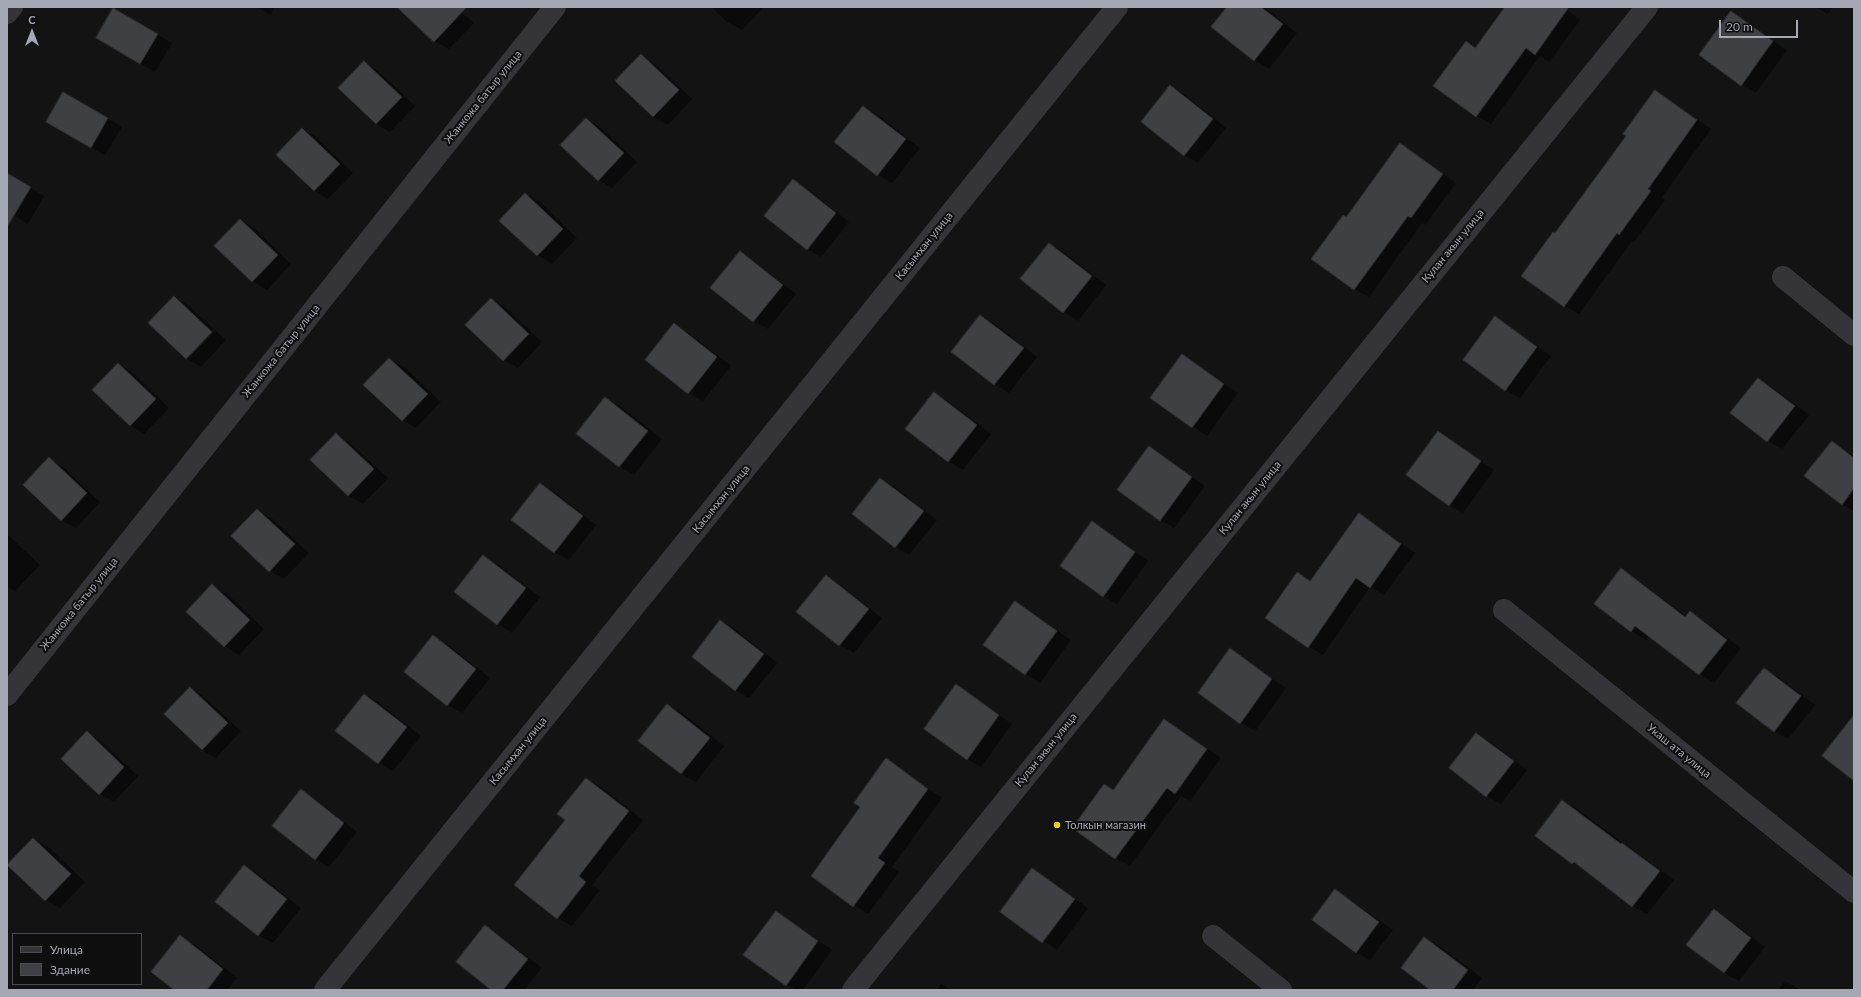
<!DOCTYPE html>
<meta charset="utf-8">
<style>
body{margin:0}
#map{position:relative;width:1861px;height:997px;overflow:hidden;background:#131314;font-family:Lato,sans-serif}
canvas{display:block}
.frame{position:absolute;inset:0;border:8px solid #a4a7b4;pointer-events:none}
.legend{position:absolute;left:12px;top:933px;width:130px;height:52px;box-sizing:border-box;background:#0e0e0f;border:1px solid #4a4b51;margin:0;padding:5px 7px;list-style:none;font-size:12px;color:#a4a7b4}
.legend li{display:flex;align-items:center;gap:8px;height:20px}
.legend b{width:20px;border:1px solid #4a4b51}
.north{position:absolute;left:12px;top:12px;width:40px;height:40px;-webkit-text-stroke:3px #0e0e0f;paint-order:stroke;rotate:0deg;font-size:11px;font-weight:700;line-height:16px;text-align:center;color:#a4a7b4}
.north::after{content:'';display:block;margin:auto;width:14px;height:18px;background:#a4a7b4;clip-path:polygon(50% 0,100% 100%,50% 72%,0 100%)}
.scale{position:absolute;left:1719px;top:20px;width:79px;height:18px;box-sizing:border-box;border:2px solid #a4a7b4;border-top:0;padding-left:5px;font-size:12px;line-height:14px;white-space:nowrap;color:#a4a7b4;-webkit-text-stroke:3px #0e0e0f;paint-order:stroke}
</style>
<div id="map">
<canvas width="1861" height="997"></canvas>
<div class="frame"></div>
<ul class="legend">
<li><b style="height:5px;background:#343439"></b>Улица</li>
<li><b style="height:11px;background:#3f4044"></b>Здание</li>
</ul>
<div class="north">С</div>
<div class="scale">20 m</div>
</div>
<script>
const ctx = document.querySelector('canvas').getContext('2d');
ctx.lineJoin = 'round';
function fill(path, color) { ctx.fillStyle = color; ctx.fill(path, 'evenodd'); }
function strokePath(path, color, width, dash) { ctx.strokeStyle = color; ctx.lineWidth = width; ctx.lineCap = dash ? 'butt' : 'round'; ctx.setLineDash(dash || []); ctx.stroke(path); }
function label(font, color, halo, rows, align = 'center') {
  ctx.font = font + ' Lato,sans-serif'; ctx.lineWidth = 4; ctx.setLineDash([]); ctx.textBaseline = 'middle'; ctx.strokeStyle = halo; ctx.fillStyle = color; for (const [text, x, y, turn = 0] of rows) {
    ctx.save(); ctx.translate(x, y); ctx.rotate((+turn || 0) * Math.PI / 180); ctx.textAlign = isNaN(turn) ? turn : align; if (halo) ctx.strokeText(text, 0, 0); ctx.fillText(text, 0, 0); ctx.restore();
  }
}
fill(new Path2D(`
 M 257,7 L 275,7 L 271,15 Z
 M 398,7 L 456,7 L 474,23 L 449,49 L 435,41 Z
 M 711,7 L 764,7 L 742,30 L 727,22 Z
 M 1228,7 L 1264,7 L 1297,33 L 1269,69 L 1255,60 L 1213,27 Z
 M 1506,7 L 1563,7 L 1580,20 L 1549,62 L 1540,56 L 1491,124 L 1477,116 L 1476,49 Z
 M 1816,7 L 1833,7 L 1828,14 Z
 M 114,9 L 172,43 L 155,72 L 97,38 Z
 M 1731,12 L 1787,50 L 1756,93 L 1742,85 Z
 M 641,55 L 655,64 L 692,99 L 668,125 L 653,117 Z
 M 364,62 L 378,71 L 415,106 L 390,132 L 376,124 Z
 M 1170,86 L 1184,94 L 1226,128 L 1198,163 L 1184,155 Z
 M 1655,91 L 1711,129 L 1662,197 L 1665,200 L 1634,242 L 1632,241 L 1579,314 L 1565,306 L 1556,234 L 1628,136 Z
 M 64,93 L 122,127 L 105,155 L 47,122 Z
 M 864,107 L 878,115 L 920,148 L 892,183 L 878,175 L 836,142 Z
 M 586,119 L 600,127 L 637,162 L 612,188 L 598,180 Z
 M 302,129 L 316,137 L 353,173 L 328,199 L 314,190 Z
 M 1401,144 L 1456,183 L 1425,225 L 1422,223 L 1369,297 L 1354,289 L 1347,218 Z
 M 7,174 L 44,196 L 28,224 L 7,212 Z
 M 793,181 L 807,189 L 849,222 L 821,257 L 807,249 Z
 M 526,194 L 540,202 L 577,238 L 552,264 L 538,255 L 501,221 Z
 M 240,220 L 254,228 L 291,264 L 267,290 L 252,281 Z
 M 1049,244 L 1064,252 L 1106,285 L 1078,321 L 1064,312 L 1021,279 Z
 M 740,253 L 754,261 L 796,294 L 768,329 L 754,321 L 712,288 Z
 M 175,297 L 189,306 L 214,329 L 187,357 L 190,357 L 215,330 L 226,340 L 201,367 L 187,359 L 150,323 Z
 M 491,299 L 505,307 L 542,342 L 518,368 L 504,360 Z
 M 980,316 L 995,324 L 1037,357 L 1009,393 L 995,384 L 953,351 Z
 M 1495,317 L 1551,356 L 1520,398 L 1506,390 Z
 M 674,325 L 689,333 L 731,366 L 703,401 L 689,393 Z
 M 1182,355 L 1238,393 L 1207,436 L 1151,397 Z
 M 390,359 L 404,367 L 441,402 L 416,428 L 402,420 Z
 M 118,364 L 132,372 L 169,408 L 144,434 L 130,425 Z
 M 1758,379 L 1772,387 L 1809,415 L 1782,449 L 1768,441 L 1732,413 Z
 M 934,393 L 948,401 L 991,434 L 963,470 L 948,461 Z
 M 605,398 L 620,406 L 662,439 L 634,475 L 620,467 L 577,433 Z
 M 1439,432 L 1494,470 L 1463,513 L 1449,505 Z
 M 336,434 L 350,443 L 388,478 L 363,504 L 349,496 L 312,460 Z
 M 1832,442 L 1854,456 L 1854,511 L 1842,504 Z
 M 1149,448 L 1205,486 L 1174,528 L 1160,520 Z
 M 49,459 L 63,467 L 100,502 L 76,528 L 61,520 Z
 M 881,479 L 895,487 L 937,520 L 909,555 L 895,547 Z
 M 540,484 L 554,492 L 596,525 L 569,560 L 554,552 Z
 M 257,510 L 271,518 L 309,553 L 284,579 L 270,571 Z
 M 1359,514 L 1415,553 L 1384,595 L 1370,587 L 1323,655 L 1309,647 L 1298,573 L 1311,581 Z
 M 1092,523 L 1148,561 L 1117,604 L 1103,596 Z
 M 7,534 L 40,565 L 15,591 L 7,586 Z
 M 483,556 L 497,564 L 540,597 L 512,633 L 498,624 L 456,592 Z
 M 1621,569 L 1635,578 L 1687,617 L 1690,612 L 1704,621 L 1741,648 L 1714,683 L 1700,674 L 1649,635 L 1646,640 L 1631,631 Z
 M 826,576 L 840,585 L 882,618 L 854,653 L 840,645 L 798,612 Z
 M 212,586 L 227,594 L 264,629 L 239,655 L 225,646 L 188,611 Z
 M 1015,602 L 1071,640 L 1040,683 L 984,645 Z
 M 721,621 L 735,629 L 777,663 L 749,698 L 735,690 Z
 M 434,637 L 448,645 L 490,678 L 462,713 L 448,705 Z
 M 1230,650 L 1286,688 L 1255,731 L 1241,723 Z
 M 1764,669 L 1778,677 L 1815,705 L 1788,739 L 1774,731 Z
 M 957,686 L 1012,724 L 981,767 L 967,759 Z
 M 190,688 L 204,697 L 241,731 L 216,758 L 202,750 Z
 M 365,695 L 379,703 L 421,736 L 393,771 L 379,763 L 337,730 Z
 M 667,705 L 682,713 L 724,746 L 696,782 L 682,774 L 640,740 Z
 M 1165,720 L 1221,758 L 1190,801 L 1181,796 L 1130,866 L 1115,858 L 1114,791 Z
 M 87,733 L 101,741 L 138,776 L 114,802 L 99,794 Z
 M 1476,734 L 1491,742 L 1527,770 L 1501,804 L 1487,796 Z
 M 886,760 L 942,798 L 892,867 L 899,872 L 868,914 L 812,876 L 862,807 Z
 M 587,779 L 601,787 L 643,820 L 592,885 L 600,890 L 572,926 L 558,918 L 566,820 Z
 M 301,791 L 315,799 L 357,832 L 329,867 L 315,859 Z
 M 1563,801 L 1577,809 L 1674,880 L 1647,914 L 1633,906 L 1587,871 L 1573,863 Z
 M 33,839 L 48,847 L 85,882 L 60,908 L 46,900 Z
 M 244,866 L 258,874 L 301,908 L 273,943 L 258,935 Z
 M 1032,869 L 1088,908 L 1057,950 L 1002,912 Z
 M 1335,890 L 1349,899 L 1393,930 L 1370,960 L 1356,952 Z
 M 1714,911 L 1728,919 L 1765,947 L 1739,981 L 1724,973 L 1688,945 Z
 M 776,912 L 832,950 L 803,990 L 796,990 L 787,985 Z
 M 485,926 L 499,935 L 542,968 L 524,990 L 493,990 Z
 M 180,937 L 195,945 L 237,978 L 227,990 L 176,990 Z
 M 1425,938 L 1439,946 L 1482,978 L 1473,990 L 1432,990 Z
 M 1785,981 L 1799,989 L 1800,990 L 1778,990 Z
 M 941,984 L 951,990 L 937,990 Z`), '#0007');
const building = new Path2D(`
 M 397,7 L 467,7 L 434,42 Z
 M 1227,7 L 1261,7 L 1283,24 L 1254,61 L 1211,27 Z
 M 1505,7 L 1569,7 L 1535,55 L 1526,48 L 1476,117 L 1433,86 L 1466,41 L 1475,48 Z
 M 113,8 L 158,34 L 140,64 L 96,38 Z
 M 1731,11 L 1773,41 L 1741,86 L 1699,55 Z
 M 641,54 L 679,90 L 653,117 L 615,81 Z
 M 364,61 L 402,97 L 376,124 L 338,88 Z
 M 1170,85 L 1213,119 L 1184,156 L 1141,122 Z
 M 1655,90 L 1697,120 L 1648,189 L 1651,191 L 1619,235 L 1617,233 L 1564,307 L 1521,276 L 1553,232 L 1555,233 L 1626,136 L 1623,134 Z
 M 63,92 L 108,118 L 91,148 L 46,122 Z
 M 863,106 L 906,139 L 877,176 L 834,142 Z
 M 586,118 L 624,153 L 598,181 L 560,145 Z
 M 302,128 L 340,164 L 314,191 L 276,155 Z
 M 1400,143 L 1443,174 L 1411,218 L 1408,216 L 1354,290 L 1311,259 L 1343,215 L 1346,217 Z
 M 7,173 L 31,187 L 7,227 Z
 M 793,179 L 836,213 L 807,250 L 764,216 Z
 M 525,193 L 563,229 L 537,256 L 499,221 Z
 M 240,219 L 278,255 L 252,282 L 214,246 Z
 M 1049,243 L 1092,276 L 1063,313 L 1020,279 Z
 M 740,251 L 783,285 L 753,322 L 710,288 Z
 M 174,296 L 212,332 L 186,359 L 148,323 Z
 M 491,298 L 529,334 L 503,361 L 465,325 Z
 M 980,315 L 1024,348 L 994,385 L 951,352 Z
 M 1495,316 L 1537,347 L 1505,391 L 1463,360 Z
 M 674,323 L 717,357 L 688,394 L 645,360 Z
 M 1182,354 L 1224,384 L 1192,428 L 1150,398 Z
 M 389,358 L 428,394 L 402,421 L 363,385 Z
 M 118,363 L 156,399 L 130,426 L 92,390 Z
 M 1758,378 L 1795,406 L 1767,442 L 1730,413 Z
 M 934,392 L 977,425 L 948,462 L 905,429 Z
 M 605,397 L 648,431 L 619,467 L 576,434 Z
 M 1438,431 L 1481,461 L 1449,506 L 1406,475 Z
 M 336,433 L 374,469 L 348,496 L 310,460 Z
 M 1832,441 L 1854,458 L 1854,488 L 1842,505 L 1804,476 Z
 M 1149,446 L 1192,477 L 1160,521 L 1117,490 Z
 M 49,457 L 87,493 L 61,521 L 23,485 Z
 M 880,478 L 924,511 L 895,548 L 852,514 Z
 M 540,483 L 583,516 L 554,553 L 511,520 Z
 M 257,509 L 295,544 L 269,572 L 231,536 Z
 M 1359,513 L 1401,544 L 1370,588 L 1356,578 L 1308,648 L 1265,618 L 1297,572 L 1310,581 Z
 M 1092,521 L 1135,552 L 1103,597 L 1060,566 Z
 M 483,555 L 526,588 L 497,625 L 454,592 Z
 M 1621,568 L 1685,617 L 1690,611 L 1727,640 L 1699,675 L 1635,626 L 1631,632 L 1594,604 Z
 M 826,575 L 869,609 L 839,646 L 796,612 Z
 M 212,584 L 250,620 L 224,647 L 186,612 Z
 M 1015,601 L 1057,631 L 1025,675 L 983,645 Z
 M 720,620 L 764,654 L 735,691 L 692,657 Z
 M 433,635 L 476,669 L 447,706 L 404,672 Z
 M 1230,648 L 1272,679 L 1240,724 L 1198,693 Z
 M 1764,668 L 1801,696 L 1774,732 L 1736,703 Z
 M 956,684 L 999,715 L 967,760 L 924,729 Z
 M 190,687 L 228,723 L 202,750 L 164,714 Z
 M 364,694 L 407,727 L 378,764 L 335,731 Z
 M 667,704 L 710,738 L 681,774 L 638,741 Z
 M 1854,715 L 1854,781 L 1822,756 Z
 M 1164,719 L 1207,749 L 1175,794 L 1167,788 L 1115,859 L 1072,828 L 1104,784 L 1113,790 Z
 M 87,731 L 124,767 L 99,795 L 61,759 Z
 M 1476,733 L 1514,761 L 1486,797 L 1449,768 Z
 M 886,758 L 928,789 L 878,858 L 885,863 L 853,907 L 811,876 L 860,807 L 854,803 Z
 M 586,778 L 629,811 L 579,876 L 586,882 L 557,919 L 514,885 L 565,820 L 557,814 Z
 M 301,789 L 344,823 L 315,860 L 272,826 Z
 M 1562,800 L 1621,844 L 1622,843 L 1660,871 L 1632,907 L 1574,862 L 1572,864 L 1535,836 Z
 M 33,838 L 71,874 L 45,901 L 7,865 Z
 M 244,865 L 287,899 L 258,936 L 215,902 Z
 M 1032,868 L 1075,899 L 1042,943 L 1000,912 Z
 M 1335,889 L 1379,922 L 1356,953 L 1312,920 Z
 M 1714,909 L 1751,938 L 1724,973 L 1686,945 Z
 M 776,911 L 818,941 L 786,986 L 743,955 Z
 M 485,925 L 528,959 L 503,990 L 491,990 L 456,962 Z
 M 180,935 L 223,969 L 207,990 L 174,990 L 151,972 Z
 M 1424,937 L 1468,970 L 1453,990 L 1430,990 L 1401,968 Z`);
fill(building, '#3f4044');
strokePath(building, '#2d2d30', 1);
strokePath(new Path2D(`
 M 7,13 L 12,7
 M 1783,277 L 1854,335
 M 1504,610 L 1854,892
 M 7,695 L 555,7
 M 1213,936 L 1281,990
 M 325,990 L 1117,7
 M 853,990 L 1647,7`), '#343439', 22);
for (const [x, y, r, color] of [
 [1057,825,4,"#eccb33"]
]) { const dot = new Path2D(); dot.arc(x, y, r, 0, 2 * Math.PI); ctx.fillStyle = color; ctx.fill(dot); strokePath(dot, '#0e0e0f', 1.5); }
label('11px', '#a4a7b4', '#0e0e0f', [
 ["Жанкожа батыр улица",483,97,-51],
 ["Касымхан улица",924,246,-51],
 ["Кулан акын улица",1453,246,-51],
 ["Жанкожа батыр улица",281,351,-51],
 ["Кулан акын улица",1250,498,-51],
 ["Касымхан улица",721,499,-51],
 ["Жанкожа батыр улица",79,604,-51],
 ["Кулан акын улица",1046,750,-51],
 ["Касымхан улица",518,751,-51],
 ["Укаш ата улица",1679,751,39]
]);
label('11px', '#a4a7b4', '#0e0e0f', [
 ["Толкын магазин",1065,825]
], 'left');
</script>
